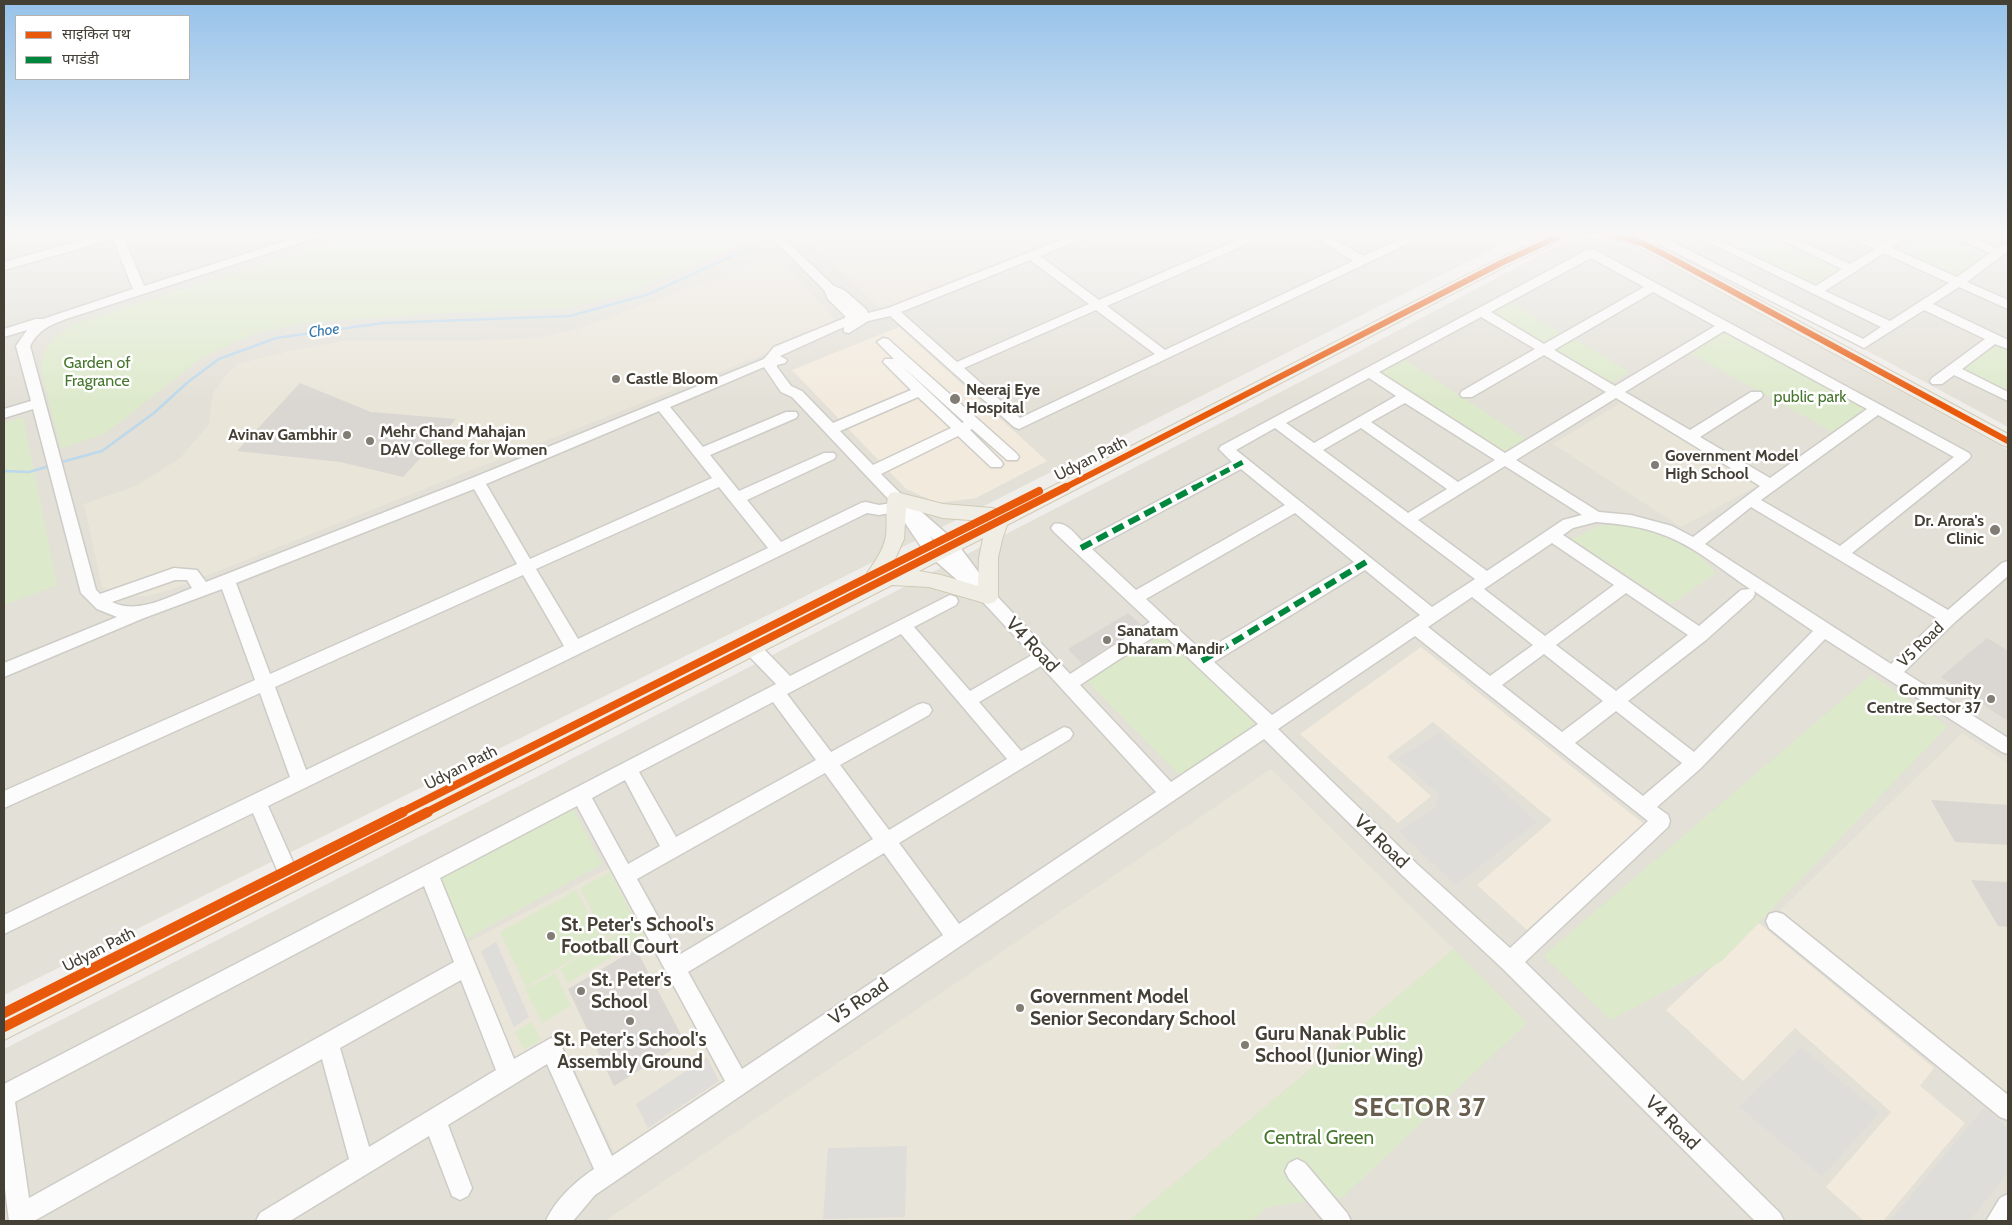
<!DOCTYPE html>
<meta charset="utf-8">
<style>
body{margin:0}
#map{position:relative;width:2012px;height:1225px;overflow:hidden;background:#f0eeea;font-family:Cabin,"Noto Sans Devanagari",sans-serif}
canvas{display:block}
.frame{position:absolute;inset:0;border:5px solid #454036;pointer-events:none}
.legend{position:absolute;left:15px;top:15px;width:175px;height:65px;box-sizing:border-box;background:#fff;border:1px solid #b5b3af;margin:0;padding:6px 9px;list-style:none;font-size:15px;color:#454036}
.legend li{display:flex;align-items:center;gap:10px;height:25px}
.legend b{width:25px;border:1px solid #b5b3af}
</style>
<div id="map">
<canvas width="2012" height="1225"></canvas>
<div class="frame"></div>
<ul class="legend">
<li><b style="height:6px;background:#e8590c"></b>साइकिल पथ</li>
<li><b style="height:6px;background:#00873e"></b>पगडंडी</li>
</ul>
</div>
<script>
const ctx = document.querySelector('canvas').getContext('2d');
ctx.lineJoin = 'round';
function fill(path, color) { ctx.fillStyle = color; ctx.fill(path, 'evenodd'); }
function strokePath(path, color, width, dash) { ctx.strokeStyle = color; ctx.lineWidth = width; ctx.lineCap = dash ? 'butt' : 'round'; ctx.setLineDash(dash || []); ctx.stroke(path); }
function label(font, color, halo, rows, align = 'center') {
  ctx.font = font + ' Cabin,sans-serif'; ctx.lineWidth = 5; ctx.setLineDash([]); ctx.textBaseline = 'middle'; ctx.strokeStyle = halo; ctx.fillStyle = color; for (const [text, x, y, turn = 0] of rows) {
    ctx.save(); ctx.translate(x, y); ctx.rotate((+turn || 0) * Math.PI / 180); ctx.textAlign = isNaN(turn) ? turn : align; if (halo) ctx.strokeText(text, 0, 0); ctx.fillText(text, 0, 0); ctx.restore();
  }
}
fill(new Path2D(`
 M 4,232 L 1526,232 L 778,610 L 4,995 Z
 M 1652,232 L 2008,232 L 2008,427 L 1655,236 Z
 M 1583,237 L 1609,240 L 1642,250 L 2008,450 L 2008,1221 L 4,1221 L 4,1049 L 554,768 L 1352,355 L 1562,243 Z`), '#e3e0d7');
fill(new Path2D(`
 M 899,327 L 1047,461 L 976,498 L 938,503 L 906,489 L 792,370 Z
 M 1421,647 L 1644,824 L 1527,930 L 1477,885 L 1552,820 L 1433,722 L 1387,757 L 1431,796 L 1398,823 L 1300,734 Z
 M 1759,923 L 1934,1068 L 1920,1086 L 1965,1123 L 1883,1221 L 1864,1221 L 1826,1187 L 1891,1112 L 1795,1028 L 1743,1081 L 1666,1010 Z`), '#f2eadd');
fill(new Path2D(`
 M 807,232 L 1074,232 L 881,309 L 802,234 Z
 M 775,256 L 840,324 L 170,590 L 146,596 L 121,597 L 102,587 L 84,504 L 136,486 L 180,458 L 209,424 L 213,393 L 224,377 L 237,364 L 290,351 L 343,341 L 469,341 L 536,338 L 579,329 Z
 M 1622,402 L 1759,485 L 1681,527 L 1553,444 Z
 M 1962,733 L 2008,763 L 2008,1093 L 1780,910 Z
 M 1271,769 L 1454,949 L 1129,1221 L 605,1221 Z
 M 611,867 L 726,1081 L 616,1156 L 560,1038 L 514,1064 L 467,943 Z`), '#eae5d9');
fill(new Path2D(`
 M 360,232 L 752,232 L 758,237 L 623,295 L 566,308 L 446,313 L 301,323 L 255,333 L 202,358 L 106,433 L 61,449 L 40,367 L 46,348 L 56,337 L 72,325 Z
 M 1733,232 L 1766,232 L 1845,269 L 1816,287 L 1719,239 Z
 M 1926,232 L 1940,232 L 1990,253 L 1955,277 L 1896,251 Z
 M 1511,303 L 1562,334 L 1543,344 L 1491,312 Z
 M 1727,328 L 1871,408 L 1835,433 L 1688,352 Z
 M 1575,339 L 1630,372 L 1611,383 L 1556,349 Z
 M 1998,344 L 2008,348 L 2008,393 L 1962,370 Z
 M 1404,359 L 1529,441 L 1501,457 L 1377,374 Z
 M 23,417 L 57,585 L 4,605 L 4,423 Z
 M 1634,524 L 1676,541 L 1697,554 L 1716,573 L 1671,604 L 1572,539 L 1599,526 Z
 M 1162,637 L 1169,639 L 1262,723 L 1180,776 L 1083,677 Z
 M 1871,675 L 1948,726 L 1722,961 L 1611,1020 L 1543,956 Z
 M 572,807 L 602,864 L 466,939 L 439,876 Z
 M 610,872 L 635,920 L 606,938 L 580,888 Z
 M 576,890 L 603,941 L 526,987 L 500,932 Z
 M 637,922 L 645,937 L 568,983 L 560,969 Z
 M 1454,949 L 1527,1023 L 1343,1197 L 1268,1207 L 1252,1221 L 1129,1221 Z
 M 555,973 L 571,1006 L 542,1023 L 525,989 Z
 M 532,1022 L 541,1040 L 524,1050 L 515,1032 Z`), '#dde9cb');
fill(new Path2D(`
 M 1439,733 L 1537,822 L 1456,885 L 1398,831 L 1436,807 L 1438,793 L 1398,758 Z
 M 496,942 L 529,1017 L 514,1027 L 481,951 Z
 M 1801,1047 L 1879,1113 L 1822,1176 L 1739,1107 Z
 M 707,1057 L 719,1081 L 648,1128 L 636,1104 Z
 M 1984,1108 L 2008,1129 L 2008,1173 L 1969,1221 L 1890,1221 Z
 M 907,1146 L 905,1217 L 823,1219 L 828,1148 Z`), '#dfddd9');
strokePath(new Path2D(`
 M 58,463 L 102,451 L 154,413 L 188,382 L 219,359 L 276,338 L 383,323 L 570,316 L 649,294 L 785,232
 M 4,471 L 29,472 L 50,466`), '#bcd8ec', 2.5);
fill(new Path2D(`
 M 300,383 L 371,412 L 456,419 L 403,477 L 340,462 L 237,451 Z
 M 1128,613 L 1141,625 L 1082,664 L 1068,649 Z
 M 1987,638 L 2008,651 L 2008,721 L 1941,677 Z
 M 1931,800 L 2008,805 L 2008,845 L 1955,842 Z
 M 1971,880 L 2008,882 L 2008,927 L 1998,926 Z
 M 636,949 L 685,1042 L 614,1086 L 568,989 Z`), '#dad7d2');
const minor = new Path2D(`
 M 111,232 L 129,232 L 123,236 L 144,286 L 314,232 L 330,232 L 328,234 L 66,319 C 50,325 38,330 30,346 L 96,590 L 100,594 L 174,568 L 197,570 L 206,582 L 472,478 L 764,359 L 774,347 L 845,318 L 845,316 L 828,299 L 824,290 L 766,232 L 777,232 L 834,286 L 844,290 L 866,309 L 868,313 L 888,308 L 1081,232 L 1096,232 L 1094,234 L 1040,256 L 1099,300 L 1256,232 L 1270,232 L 1269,234 L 1107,306 L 1165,350 L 1353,261 L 1310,234 L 1309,232 L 1321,232 L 1363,256 L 1416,232 L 1429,232 L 1428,234 L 1019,429 L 1014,427 L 890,316 L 868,321 L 849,333 L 844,332 L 844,327 L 780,356 L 787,360 L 785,363 L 777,365 L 777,367 L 791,386 L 802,391 L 833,423 L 911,390 L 883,362 L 885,359 L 894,359 L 877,342 L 883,338 L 888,339 L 1017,454 L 1019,457 L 1017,460 L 1007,460 L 972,429 L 970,430 L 1001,461 L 1003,464 L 1001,467 L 991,467 L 958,436 L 881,474 L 901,494 L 956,542 L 994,593 L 1070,674 L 1150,622 L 1054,532 L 1051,528 L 1054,524 C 1066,521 1074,533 1082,541 L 1232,462 L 1219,449 L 1221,446 L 1587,250 L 1595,250 L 1969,453 L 1971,456 L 1969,459 L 1852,553 L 1948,610 L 2002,563 L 2008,561 L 2008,576 L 1955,622 L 1904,672 L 2008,738 L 2008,754 L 2002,752 L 1825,639 L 1701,768 L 1657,807 L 1668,815 L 1670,821 L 1668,827 L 1525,962 L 1780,1213 L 1784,1221 L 1755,1221 L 1503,969 L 1403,876 L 1264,739 L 595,1195 L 573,1221 L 546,1221 C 555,1200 576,1181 594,1169 L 547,1064 L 448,1125 L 472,1188 L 468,1196 L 460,1200 L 452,1196 L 429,1136 L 290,1221 L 256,1221 L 260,1213 L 349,1159 L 322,1059 L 34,1221 L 9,1221 L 4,1181 L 4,1084 L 776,684 L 746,653 L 744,648 L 746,643 L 752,641 L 758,643 L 790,676 L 950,595 L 956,597 L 958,601 L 956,605 L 914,627 L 970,691 L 1032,655 L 982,601 L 971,586 L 963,585 L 924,551 L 901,517 L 904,513 L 901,511 L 879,515 L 867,513 L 268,806 L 297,871 L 294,877 L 287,880 L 280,877 L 253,813 L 4,934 L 4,915 L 290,777 L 260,693 L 4,808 L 4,791 L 255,680 L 222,589 L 144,618 L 4,677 L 4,663 L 117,617 L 97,609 L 81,593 L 33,409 L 4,418 L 4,409 L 31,401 L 16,346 L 27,330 L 4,337 L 4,329 L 36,319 L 43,319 L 133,289 L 113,239 L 4,270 L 4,262 ZM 1591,258 L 1644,287 L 1544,344 L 1491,312 ZM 1030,260 L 1089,304 L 957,362 L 901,312 ZM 1653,292 L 1715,326 L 1615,386 L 1554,350 ZM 1096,310 L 1155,354 L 1020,418 L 964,368 ZM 1481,317 L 1535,349 L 1462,391 L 1460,394 L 1462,397 L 1472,397 L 1544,355 L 1606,392 L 1505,453 L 1379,372 ZM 1724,331 L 1867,409 L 1770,478 L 1700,437 L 1761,398 L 1763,395 L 1761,392 L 1751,392 L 1690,430 L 1625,392 ZM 901,365 L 964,422 L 962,423 ZM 764,367 L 781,392 L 792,397 L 892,503 L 879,505 L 866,502 L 861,503 L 781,542 L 747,500 L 834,459 L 836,456 L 834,453 L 824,453 L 739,491 L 710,455 L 796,418 L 798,415 L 796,412 L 786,412 L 703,447 L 670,407 ZM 1369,378 L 1396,396 L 1314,443 L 1286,423 ZM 918,397 L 951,428 L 873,465 L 840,431 ZM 1616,398 L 1760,486 L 1693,537 L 1672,526 L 1631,515 L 1599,512 L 1516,460 ZM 1405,403 L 1495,460 L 1458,482 L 1371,422 ZM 659,411 L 712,478 L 530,559 L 486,484 ZM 1878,415 L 1954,457 L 1840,546 L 1761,500 ZM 1275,428 L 1475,579 L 1432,607 L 1236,450 ZM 1361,428 L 1447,489 L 1408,513 L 1323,450 ZM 1505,466 L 1582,515 L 1563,520 L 1487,571 L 1418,520 ZM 1241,469 L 1285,505 L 1136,590 L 1092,549 ZM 719,487 L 768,548 L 578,639 L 536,569 ZM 474,489 L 517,564 L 270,674 L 236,583 ZM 1751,507 L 1938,619 L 1891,664 L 1705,544 ZM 1295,513 L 1354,562 L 1203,652 L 1146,599 ZM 1596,522 C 1618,524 1640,526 1661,534 C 1693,545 1722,570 1750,589 L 1741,590 L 1699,626 L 1563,535 L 1573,528 ZM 930,536 L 950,556 L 934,543 ZM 1552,543 L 1614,585 L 1545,636 L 1484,589 ZM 1365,570 L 1420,615 L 1272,715 L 1214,662 ZM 523,575 L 564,646 L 306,770 L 275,687 ZM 175,580 L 187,580 L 192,588 C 168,597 137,615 112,602 ZM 1754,591 L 1813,631 L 1694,752 L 1628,701 L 1706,640 L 1753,598 L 1755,594 ZM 1626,593 L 1688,635 L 1616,691 L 1556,645 ZM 1472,597 L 1533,645 L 1490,676 L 1428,627 ZM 1161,632 L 1258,724 L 1171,782 L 1080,685 ZM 901,634 L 1007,759 L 889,830 L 840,765 L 929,715 L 932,710 L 929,705 L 923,703 L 917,705 L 831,752 L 787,694 ZM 1415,636 L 1648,821 L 1510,948 L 1417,864 L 1278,729 ZM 1544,654 L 1603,701 L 1562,732 L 1502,685 ZM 1041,666 L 1156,792 L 959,924 L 899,843 L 1070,739 L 1073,734 L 1070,729 L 1064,727 L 1021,751 L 979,702 ZM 773,702 L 816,760 L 676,837 L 639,772 ZM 1616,711 L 1682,763 L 1643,796 L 1575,743 ZM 825,773 L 873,839 L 679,955 L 637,879 ZM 625,780 L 660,846 L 628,864 L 592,798 ZM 577,806 L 725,1081 L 612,1156 L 559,1041 L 551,1038 L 514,1059 L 440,878 ZM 884,853 L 943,935 L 742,1069 L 688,972 ZM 424,886 L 454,962 L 29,1198 L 15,1102 ZM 461,980 L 496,1070 L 369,1147 L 340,1048 Z
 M 1688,232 L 1702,232 L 1816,286 L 1842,269 L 1769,234 L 1768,232 L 1781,232 L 1850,264 L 1875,249 L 1844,234 L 1843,232 L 1856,232 L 1883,243 L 1902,232 L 1914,232 L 1913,234 L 1892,248 L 1957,277 L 1990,253 L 1946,234 L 1945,232 L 1959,232 L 1997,248 L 2008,243 L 2008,251 L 1967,282 L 2008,300 L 2008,309 L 1959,287 L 1933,304 L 2008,340 L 2008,349 L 1995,344 L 1962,369 L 2008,392 L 2008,401 L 1954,375 L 1942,384 L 1932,384 L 1930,381 L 1932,378 L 1985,339 L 1924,310 L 1864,348 L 1659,244 L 1650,244 L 1644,240 L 1650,236 L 1665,238 L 1863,339 L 1881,327 ZM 1884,253 L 1949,283 L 1890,321 L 1825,291 Z
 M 1776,912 L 1783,914 L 2008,1095 L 2008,1120 L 2000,1117 L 1769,928 L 1766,921 L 1769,914 Z
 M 1297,1159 L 1305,1163 L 1347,1213 L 1351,1221 L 1324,1221 L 1289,1179 L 1285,1171 L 1289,1163 Z
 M 2008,1194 L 2008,1221 L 1986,1221 L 2000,1198 Z`);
const major = new Path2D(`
 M 1558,232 L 1583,232 L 1581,235 L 1569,237 L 1506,266 L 1007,525 L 1002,540 L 998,558 L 998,597 L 995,602 L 988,604 L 929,587 L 892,585 L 4,1040 L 4,1013 L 869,579 L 866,575 C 874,562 883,552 886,536 C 888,524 884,503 890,493 L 896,492 L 943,504 L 992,508 L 999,510 L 1000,513 L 1496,260 ZM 906,508 L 943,518 L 984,521 L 891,568 L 904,539 ZM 983,538 L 979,558 L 978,586 L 941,575 L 919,571 Z
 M 1605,232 C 1631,232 1653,243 1676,255 L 2008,434 L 2008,447 L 2002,445 L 1637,246 L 1605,237 L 1603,234 Z`);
strokePath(minor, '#ceccc7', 3);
strokePath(major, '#d1cab8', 2);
fill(minor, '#fdfcfc');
fill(major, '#f0ede4');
strokePath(new Path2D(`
 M 1194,488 L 1243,462`), '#00873e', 5, [10, 5]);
strokePath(new Path2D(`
 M 1081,548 L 1196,487
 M 1202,661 L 1366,562`), '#00873e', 6, [12, 6]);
strokePath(new Path2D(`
 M 1610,234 L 1642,243 L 1671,258 L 2008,441
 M 1064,488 L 1501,263 L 1566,233 L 1576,232`), '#e8590c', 6);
strokePath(new Path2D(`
 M 400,813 L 1039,491
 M 425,813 L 1066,487`), '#e8590c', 8);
strokePath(new Path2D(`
 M 4,1013 L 403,812
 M 4,1027 L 428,812`), '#e8590c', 10);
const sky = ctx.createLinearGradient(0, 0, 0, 403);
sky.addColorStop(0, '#96c2ea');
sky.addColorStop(0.58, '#f8f7f6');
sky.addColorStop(1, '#f8f7f600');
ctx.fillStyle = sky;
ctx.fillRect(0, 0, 2012, 403);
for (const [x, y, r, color] of [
 [616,379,5,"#817d75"],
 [955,399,6,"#817d75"],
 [347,435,5,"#817d75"],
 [370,441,5,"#817d75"],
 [1655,465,5,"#817d75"],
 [1995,530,6,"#817d75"],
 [1107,640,5,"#817d75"],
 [1991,699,5,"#817d75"],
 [551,936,5,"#817d75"],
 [581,991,5,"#817d75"],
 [1020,1008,5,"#817d75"],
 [630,1021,5,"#817d75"],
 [1245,1045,5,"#817d75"]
]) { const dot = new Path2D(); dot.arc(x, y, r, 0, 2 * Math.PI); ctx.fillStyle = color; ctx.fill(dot); strokePath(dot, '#fff', 2); }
label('italic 15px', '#3377ad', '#fff', [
 ["Choe",324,331,-8]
]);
label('16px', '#46752c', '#fff', [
 ["Garden of",97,363],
 ["Fragrance",97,381],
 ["public park",1810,397]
]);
label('bold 16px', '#454036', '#fff', [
 ["Castle Bloom",626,379],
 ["Neeraj Eye",966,390],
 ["Hospital",966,408],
 ["Mehr Chand Mahajan",380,432],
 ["DAV College for Women",380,450],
 ["Avinav Gambhir",337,435,"right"],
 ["Government Model",1665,456],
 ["High School",1665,474],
 ["Dr. Arora's",1984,521,"right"],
 ["Clinic",1984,539,"right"],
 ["Sanatam",1117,631],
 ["Dharam Mandir",1117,649],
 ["Community",1981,690,"right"],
 ["Centre Sector 37",1981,708,"right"]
], 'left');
label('16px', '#454036', '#fff', [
 ["Udyan Path",1091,459,-27],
 ["V5 Road",1921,645,-44],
 ["Udyan Path",461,768,-27],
 ["Udyan Path",99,950,-27]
]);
label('19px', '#454036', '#fff', [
 ["V4 Road",1032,645,47],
 ["V4 Road",1381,842,44],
 ["V5 Road",859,1002,-34],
 ["V4 Road",1672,1123,45]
]);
label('bold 19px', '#454036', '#fff', [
 ["St. Peter's School's",561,925],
 ["Football Court",561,947],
 ["St. Peter's",591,980],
 ["School",591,1002],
 ["Government Model",1030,997],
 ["Senior Secondary School",1030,1019],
 ["Guru Nanak Public",1255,1034],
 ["School (Junior Wing)",1255,1056],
 ["St. Peter's School's",630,1040,"center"],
 ["Assembly Ground",630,1062,"center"]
], 'left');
label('19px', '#46752c', '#fff', [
 ["Central Green",1319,1138]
]);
ctx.letterSpacing = '1px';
label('bold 25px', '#685e4e', '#fff', [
 ["SECTOR 37",1420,1109]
]);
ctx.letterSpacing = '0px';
</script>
